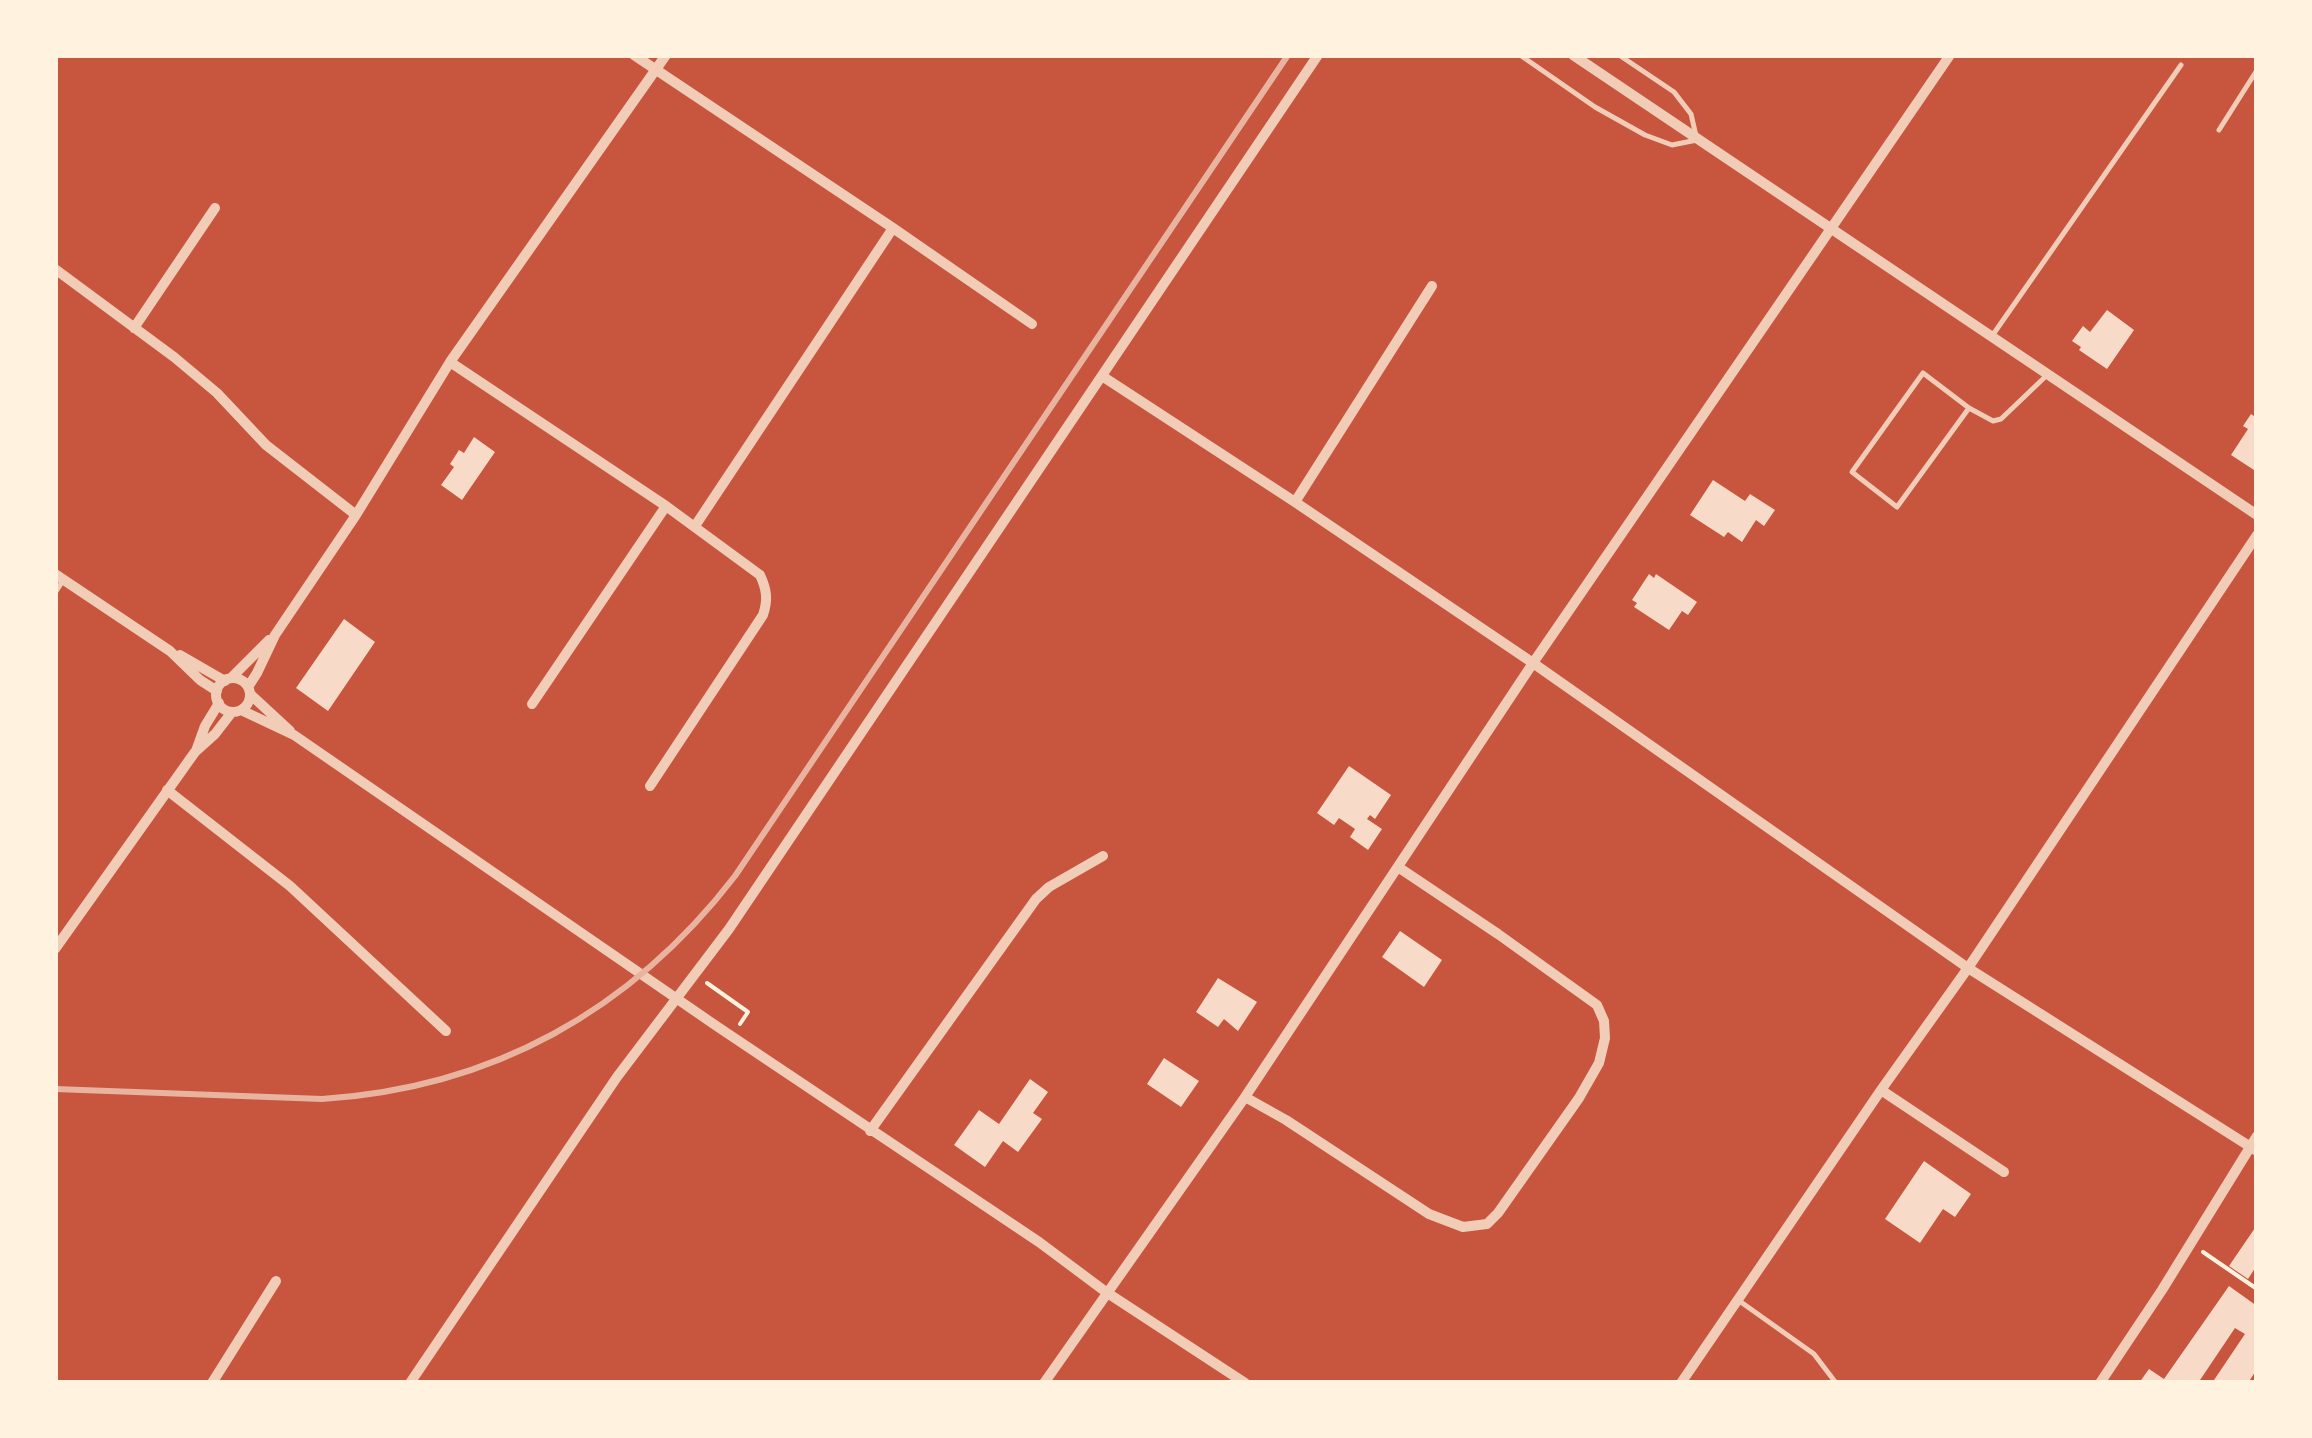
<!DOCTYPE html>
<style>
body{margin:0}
#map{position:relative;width:2312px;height:1438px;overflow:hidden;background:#c8553d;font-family:"Source Sans 3",sans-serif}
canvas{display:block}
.frame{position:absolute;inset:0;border:58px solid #fff3e0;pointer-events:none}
</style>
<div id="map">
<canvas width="2312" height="1438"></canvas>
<div class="frame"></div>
</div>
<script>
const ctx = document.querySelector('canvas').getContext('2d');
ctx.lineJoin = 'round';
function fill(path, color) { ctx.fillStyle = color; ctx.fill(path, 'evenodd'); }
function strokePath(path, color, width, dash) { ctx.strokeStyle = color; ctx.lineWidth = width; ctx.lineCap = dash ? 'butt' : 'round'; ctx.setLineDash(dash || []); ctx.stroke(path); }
fill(new Path2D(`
 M 2107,310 L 2134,330 L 2107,369 L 2079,350 L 2081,347 L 2072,341 L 2083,326 L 2090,332 Z
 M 2251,414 L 2257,418 L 2257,472 L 2231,455 L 2248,429 L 2243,426 Z
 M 474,437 L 495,452 L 462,500 L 441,485 L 454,467 L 450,464 L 459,450 L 464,453 Z
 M 1713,480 L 1745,501 L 1750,494 L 1775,510 L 1764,526 L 1756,520 L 1742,542 L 1728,532 L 1724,537 L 1690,515 Z
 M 1649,574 L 1654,578 L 1656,574 L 1697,602 L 1688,615 L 1682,611 L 1669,630 L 1634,607 L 1637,603 L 1632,600 Z
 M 344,619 L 375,642 L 328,711 L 296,688 Z
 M 1349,766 L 1391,795 L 1375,819 L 1370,815 L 1367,819 L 1382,829 L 1368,850 L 1350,837 L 1355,829 L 1339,818 L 1334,825 L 1317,813 Z
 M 1400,931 L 1442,960 L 1424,987 L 1382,957 Z
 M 1218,978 L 1257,1002 L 1238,1031 L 1224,1019 L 1218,1027 L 1196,1012 Z
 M 1164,1058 L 1199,1081 L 1181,1107 L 1147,1084 Z
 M 1030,1079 L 1048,1092 L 1033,1113 L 1042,1119 L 1018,1152 L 1003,1141 L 985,1167 L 954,1145 L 979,1110 L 999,1124 Z
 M 1924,1161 L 1971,1194 L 1955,1217 L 1943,1209 L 1920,1243 L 1885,1219 Z
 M 2257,1225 L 2257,1265 L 2248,1279 L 2229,1266 Z
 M 2229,1286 L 2257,1306 L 2257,1369 L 2248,1383 L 2212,1383 L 2245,1334 L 2235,1328 L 2198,1383 L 2139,1383 L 2149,1369 L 2164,1379 Z`), '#f7dbc8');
strokePath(new Path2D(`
 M 707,983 L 748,1012 L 740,1024
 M 2203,1252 L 2257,1289`), '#fff3e0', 4);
strokePath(new Path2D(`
 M 1520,55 L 1595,107 L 1645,135 L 1672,145 L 1697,140 L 1691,114 L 1674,92 L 1619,55
 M 2219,130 L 2257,70
 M 1992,336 L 2181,65
 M 1969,408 L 1897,507 L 1852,472 L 1923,373 L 1969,408 L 1993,421 L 2001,419 L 2046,376
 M 55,593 L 62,582
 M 1738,1300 L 1814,1354 L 1836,1383`), '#f1ccb7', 5);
strokePath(new Path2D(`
 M 634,55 L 893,228 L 1032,324
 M 1573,55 L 2257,515
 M 55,269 L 174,357 L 217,393 L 266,445 L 356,515
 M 134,328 L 215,208
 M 450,362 L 666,506 L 760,575 C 767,590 768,600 763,615 L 650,786
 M 1102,376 L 1295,502 L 1533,663 L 1968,968 L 2257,1151
 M 1295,502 L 1432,286
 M 695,526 L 893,228
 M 55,574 L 170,651 L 200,680 L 217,691
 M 180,655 L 225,681
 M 231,678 L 269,640
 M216 695a17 17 0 1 1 34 0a17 17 0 1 1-34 0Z
 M 248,687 L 257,673 L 275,635 L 356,515 L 450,362 L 666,55
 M 250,694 L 290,731
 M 532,704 L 666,506
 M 241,710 L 294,735 L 715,1025 L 1039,1242 L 1106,1292 L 1245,1383
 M 196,751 L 205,726 L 219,703
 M 167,790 L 290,886 L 446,1031
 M 55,949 L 195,752 L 215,734 L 232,712
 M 1881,1090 L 2004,1172
 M 1245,1097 L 1286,1120 L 1429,1214 L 1463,1227 L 1487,1224 L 1498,1213 L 1579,1098 L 1599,1063 L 1605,1038 L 1604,1021 L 1597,1005 L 1498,934 L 1398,867
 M 870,1131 L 1036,899 L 1049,887 L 1103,856
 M 212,1383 L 276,1281
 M 410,1383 L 617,1077 L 729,929 L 1318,55
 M 1044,1383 L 1245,1097 L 1533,663 L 1950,55
 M 1681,1383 L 1881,1090 L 1968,968 L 2257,535
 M 2100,1383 L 2162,1290 L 2257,1136`), '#f1ccb7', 10);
strokePath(new Path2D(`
 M 55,1089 L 322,1099 C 492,1088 631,1011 735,876 L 1288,55`), '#e9b49f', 6);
</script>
